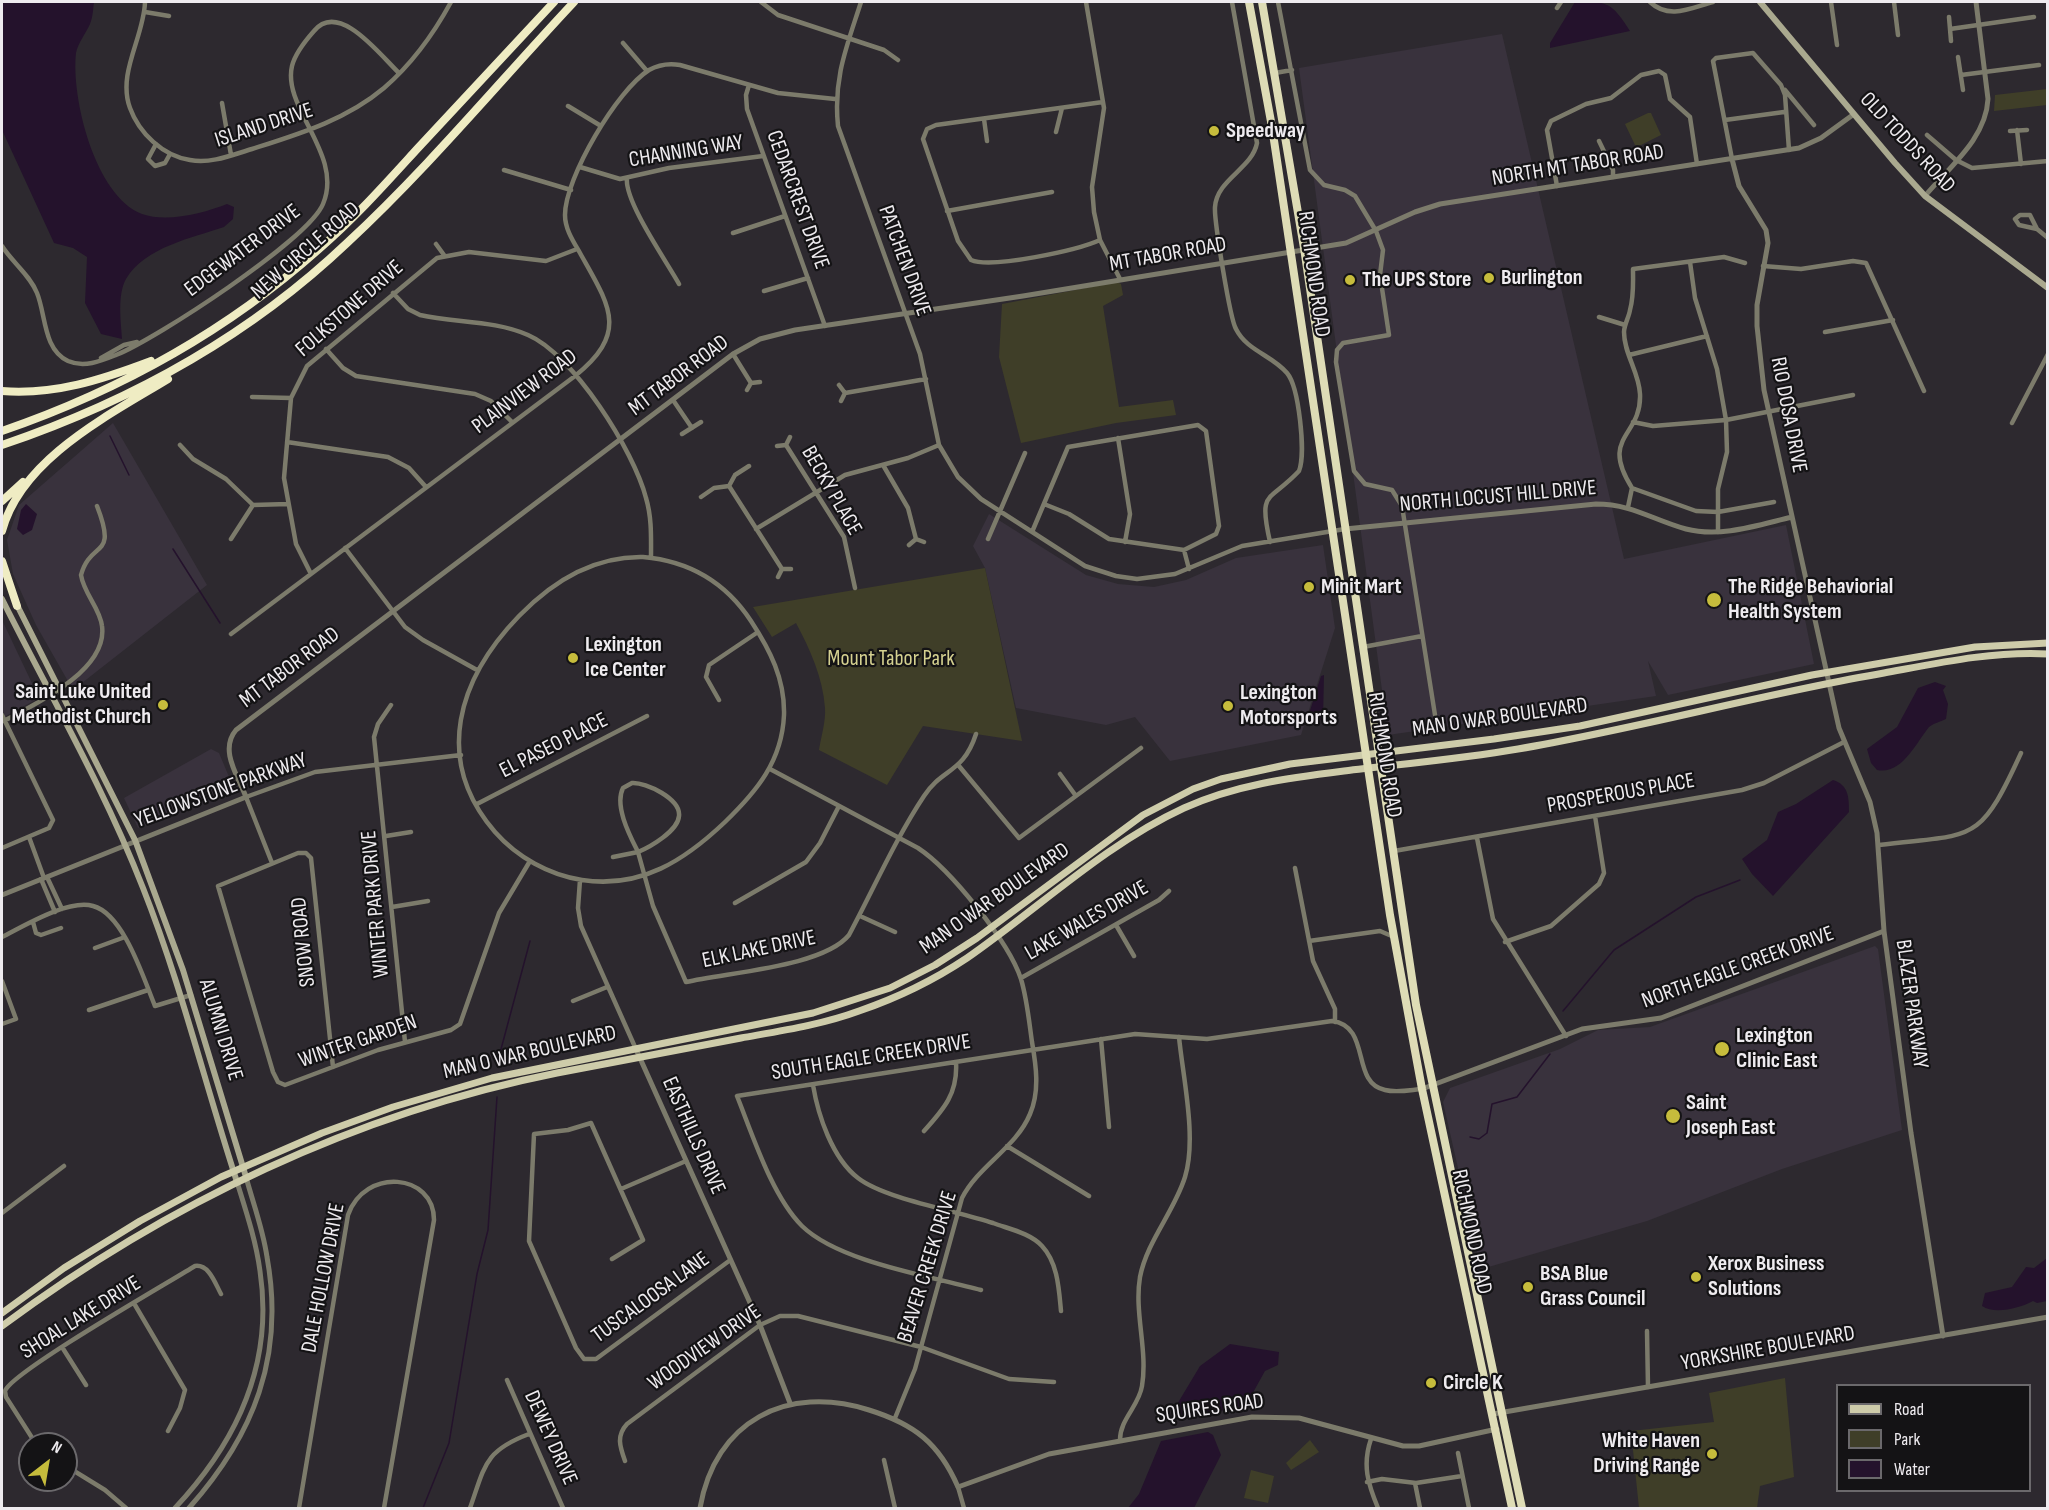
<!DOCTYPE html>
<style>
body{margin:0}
#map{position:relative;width:2049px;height:1510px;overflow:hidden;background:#2d292f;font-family:"Sofia Sans Condensed",sans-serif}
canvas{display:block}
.frame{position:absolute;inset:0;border:3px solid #eeebef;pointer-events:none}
.legend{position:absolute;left:1836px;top:1384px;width:195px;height:108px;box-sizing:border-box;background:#141315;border:2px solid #6b696c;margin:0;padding:8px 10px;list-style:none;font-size:18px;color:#eeebef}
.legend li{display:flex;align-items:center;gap:12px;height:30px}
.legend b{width:30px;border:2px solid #6b696c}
.north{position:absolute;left:18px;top:1432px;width:60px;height:60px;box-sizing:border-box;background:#141315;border:2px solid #6b696c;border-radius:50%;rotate:31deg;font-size:16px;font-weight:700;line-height:24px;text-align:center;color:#eeebef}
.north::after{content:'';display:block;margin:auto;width:21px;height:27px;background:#c6bc3c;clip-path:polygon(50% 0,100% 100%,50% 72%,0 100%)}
</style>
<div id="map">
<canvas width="2049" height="1510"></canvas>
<div class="frame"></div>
<ul class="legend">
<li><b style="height:8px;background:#ceccaa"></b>Road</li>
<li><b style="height:16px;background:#3f3e28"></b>Park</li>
<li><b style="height:16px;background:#24122c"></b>Water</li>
</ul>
<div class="north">N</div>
</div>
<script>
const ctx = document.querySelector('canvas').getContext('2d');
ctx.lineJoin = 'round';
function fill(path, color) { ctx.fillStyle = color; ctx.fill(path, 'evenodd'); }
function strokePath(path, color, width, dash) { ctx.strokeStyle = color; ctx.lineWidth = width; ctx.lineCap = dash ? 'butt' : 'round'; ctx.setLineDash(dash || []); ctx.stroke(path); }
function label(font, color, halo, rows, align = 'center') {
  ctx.font = font + ' "Sofia Sans Condensed",sans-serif'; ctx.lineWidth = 4.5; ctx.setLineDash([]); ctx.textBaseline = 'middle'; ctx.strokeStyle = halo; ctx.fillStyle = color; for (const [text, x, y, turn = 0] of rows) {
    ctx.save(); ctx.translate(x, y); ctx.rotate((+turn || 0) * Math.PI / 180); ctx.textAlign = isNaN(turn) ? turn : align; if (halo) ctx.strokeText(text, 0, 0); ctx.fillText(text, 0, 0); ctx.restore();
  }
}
fill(new Path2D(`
 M 1502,34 L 1624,559 L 1786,525 L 1814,664 L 1668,695 L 1648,661 L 1656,696 L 1388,735 L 1299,68 Z
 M 113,423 L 207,585 L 73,690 L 36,625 L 13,574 L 7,540 L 19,505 Z
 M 989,514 L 1086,575 L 1118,584 L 1154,587 L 1186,580 L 1236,558 L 1323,545 L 1335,628 L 1301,735 L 1170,761 L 1135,717 L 1106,725 L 1016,708 L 985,568 L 973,546 Z
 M 2,620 L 39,698 L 2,718 Z
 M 211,749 L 219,753 L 235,791 L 138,828 L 124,798 Z
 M 1875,946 L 1878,949 L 1902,1130 L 1782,1169 L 1647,1221 L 1485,1268 L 1480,1265 L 1443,1102 L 1450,1088 L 1560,1049 L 1598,1030 L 1650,1027 Z`), '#39323d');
fill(new Path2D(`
 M 2047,89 L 2047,105 L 1994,111 L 1995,95 Z
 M 1648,113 L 1651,113 L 1661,135 L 1639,146 L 1635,145 L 1625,124 Z
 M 1117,282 L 1121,284 L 1123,295 L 1103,306 L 1119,407 L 1173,400 L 1176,415 L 1116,423 L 1021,443 L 999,357 L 1002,304 Z
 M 985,568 L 1022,741 L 923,726 L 887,785 L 819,750 C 821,737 826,721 825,708 C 823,678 810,649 796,623 L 772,637 L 753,607 Z
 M 1785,1378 L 1794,1477 L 1760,1486 L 1757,1508 L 1639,1508 L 1631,1431 L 1714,1422 L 1709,1393 Z
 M 1310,1440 L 1319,1452 L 1291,1470 L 1286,1463 Z
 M 1251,1470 L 1274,1476 L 1268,1503 L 1244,1498 Z`), '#3f3e28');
fill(new Path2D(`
 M 2,2 L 94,2 C 93,9 93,17 90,24 C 86,33 78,43 76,53 C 71,98 95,196 142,214 C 167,223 204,213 227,204 L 234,207 L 233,219 L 224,227 C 192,238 145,247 126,279 C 117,295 121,322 122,339 L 101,334 L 85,303 L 87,257 L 73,248 L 54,243 L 2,130 Z
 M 1575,2 C 1608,1 1612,3 1630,31 L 1550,48 L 1550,43 Z
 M 26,504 L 37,514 L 32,530 L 23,535 L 17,529 L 21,510 Z
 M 1324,675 L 1323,719 L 1308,724 L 1306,723 L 1321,676 Z
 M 1935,682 L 1946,686 L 1943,690 L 1948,704 L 1946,719 C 1940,722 1934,723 1929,727 C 1916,743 1902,775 1877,770 L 1871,763 L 1867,749 L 1897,727 L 1918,688 Z
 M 1833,780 C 1849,785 1849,798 1849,812 L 1773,896 L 1752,874 L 1742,859 L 1767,840 L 1778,812 L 1796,804 Z
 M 2047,1258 L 2047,1301 L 2037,1303 L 2033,1301 C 2020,1308 1995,1315 1982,1306 L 1985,1293 L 2012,1287 L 2026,1267 L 2034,1268 Z
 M 1230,1344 L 1279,1352 L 1278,1365 L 1265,1371 L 1245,1407 L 1180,1417 L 1176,1406 L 1200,1366 Z
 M 1208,1432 L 1213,1435 L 1221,1455 L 1194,1508 L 1128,1508 L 1139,1494 L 1161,1441 Z`), '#24122c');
strokePath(new Path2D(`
 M 110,436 L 129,475
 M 173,549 L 220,623
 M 1563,1011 L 1614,950 L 1696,897 L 1740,880
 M 497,1064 L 530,941
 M 1470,1137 L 1479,1139 L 1487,1133 L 1492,1104 L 1517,1097 L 1550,1054
 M 423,1508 L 449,1443 L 477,1274 L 488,1230 L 497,1097`), '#24122c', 1.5);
strokePath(new Path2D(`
 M 145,2 C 144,37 117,73 130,108 C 139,133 163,156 190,160 C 211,164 232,155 252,149 C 299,134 346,120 384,88 C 413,63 433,35 451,2
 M 761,2 L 778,15 L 884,50 L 898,60
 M 861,2 C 847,46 833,78 838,126 L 920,354 L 939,445 L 958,477 L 981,499 L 1085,566 L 1116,576 L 1137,579 L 1175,574 L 1242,546 L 1345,529
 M 1086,2 L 1104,108 L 1092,187 L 1094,212 L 1100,240 L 1120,279
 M 1232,2 L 1257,143 C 1252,169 1217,179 1215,207 C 1214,220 1230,319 1236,329 C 1247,351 1272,355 1287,373 C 1299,387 1306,454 1299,471 C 1269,503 1258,489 1270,542
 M 1278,2 L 1310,170 L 1324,185 L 1345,190 L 1355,196 L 1376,231 L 1383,250 L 1380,275 L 1389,335 L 1343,343 L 1337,350 L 1336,362 L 1354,471 L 1365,484 L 1392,490 L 1402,506 L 1435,715
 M 1650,2 C 1669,20 1691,8 1713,2
 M 1831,2 L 1837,45
 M 1894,2 L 1898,35
 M 1557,8 L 1561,2
 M 145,12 L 169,16
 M 1949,17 L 1951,41
 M 1950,29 L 2034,17
 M 623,43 L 647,71
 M 1958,57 L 1963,90
 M 1275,73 L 1292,70
 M 1961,75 L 2039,65
 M 749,85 L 746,95 L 747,109 L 825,326
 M 1785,90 L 1814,125
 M 222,103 L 231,155
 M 568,106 L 601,126
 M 984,119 L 987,141
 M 1725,120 L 1784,112
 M 2017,130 L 2021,164
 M 2010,131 L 2027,130
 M 1056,132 L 1062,108
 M 1927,135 L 1956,160 L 1972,168 L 2048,161
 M 1599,141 L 1613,170 L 1613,177
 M 156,144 L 148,159 L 155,166 L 165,163 L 170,154
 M 1732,159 L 1713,61 L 1716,58 L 1753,53 L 1781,85 L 1785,95 L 1789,150
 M 580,167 L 620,179 L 669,168 L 763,156
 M 504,170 L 571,190
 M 627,178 C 624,201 667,262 679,284
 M 1557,186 L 1547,130 L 1551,121 L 1586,104 L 1611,98 L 1641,75 L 1659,71 L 1665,75 L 1670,99 L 1690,117 L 1697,164
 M 947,211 L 1052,192
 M 2037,229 L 2019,225 L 2015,219 L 2020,215 L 2030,215 L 2037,229 L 2048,238
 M 733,233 L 785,216
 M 1100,240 C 1078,250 992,269 971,260 L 958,241 L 923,139 L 927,129 L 936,125 L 1103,102
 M 436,244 L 444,255
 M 2,246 C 12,262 30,275 37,293 C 46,315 43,349 68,361 C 84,368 101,361 116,355 C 156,339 308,240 323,204 C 344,155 282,108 292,66 C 295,54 306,40 314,31 C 339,0 381,56 399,73
 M 1690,262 L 1695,298 L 1717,369 L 1726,420 L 1853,395
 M 1763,266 L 1801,269 L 1853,261 L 1866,263 L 1924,391
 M 764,291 L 808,278
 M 393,293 L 408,309 L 420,315 C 455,323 494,320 528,335 C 573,354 634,451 646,498 C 652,518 651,538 651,558
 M 1599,317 L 1625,325
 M 1825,332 L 1893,320
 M 326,349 L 343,368 L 356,376 L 475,394 L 491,401 L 512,422
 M 733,354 L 751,383
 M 1629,355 L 1707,336
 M 101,358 L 124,345 L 137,342
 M 839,385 L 845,393 L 841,401
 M 747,390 L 751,383 L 760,382
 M 845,393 L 926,379
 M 252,397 L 291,398
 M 673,400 L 692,428
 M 1633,422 L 1653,426 L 1726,420 L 1727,452 L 1718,489 L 1718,532
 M 2012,423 L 2048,354
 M 682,434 L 701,422
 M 1118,438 L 1130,514 L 1125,542
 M 287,442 L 388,457 L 409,468 L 426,487
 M 180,445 L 193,459 L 226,479 L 253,505 L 288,504
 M 786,445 L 844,537 L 855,588
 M 777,446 L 786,445 L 790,437
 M 883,465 L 908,508 L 916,539
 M 729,486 L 782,569
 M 1632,488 L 1696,511 L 1718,512 L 1774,502
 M 701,497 L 714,488 L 729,486 L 735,475 L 749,466
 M 1628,507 L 1632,488 C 1599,436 1642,437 1640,394 C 1639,372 1624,354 1624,332 C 1624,325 1629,317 1630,310 C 1634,296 1633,283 1633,269 L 1724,257 L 1745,263
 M 756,529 L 845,475 L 908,458 L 939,445
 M 1032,532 L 1068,447 L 1198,425 L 1206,431 L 1219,526 L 1216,534 L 1184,550 L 1109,539 L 1069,514 L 1044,504
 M 231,539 L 253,505
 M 988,539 L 1025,453
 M 909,545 L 916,539 L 924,542
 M 345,548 L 405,627 L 423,640 L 477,670
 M 1184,550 L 1189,569
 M 643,557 C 689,561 726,583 751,621 C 770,650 785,679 784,715 C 782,761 757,791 725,822 C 685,860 641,889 582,880 C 549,875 517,857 495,832 C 432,759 459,678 519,616 C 553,581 593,556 643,557 Z
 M 311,574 L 296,544 L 284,478 L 291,398 L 307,366 L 437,258 L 469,252 L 546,261 L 577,249
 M 778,577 L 782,569 L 791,569
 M 231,634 L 575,376 C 630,332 609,305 580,253 C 573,241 565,229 565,215 C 565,178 617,90 649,70 C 658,65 669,63 680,65 L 778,93 L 835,99
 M 1363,647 L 1422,636
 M 719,700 L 706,677 L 709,665 L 758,632
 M 391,705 L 378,724 L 374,737 L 405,1042
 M 2,715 L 53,820 L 49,828 L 2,848
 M 4,721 C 36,704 108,670 102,626 C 100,608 84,594 81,575 C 91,539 118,560 97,506
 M 959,766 L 1019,838 L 1141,748
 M 770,769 L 918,848 C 950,869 1009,942 1021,979 C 1027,999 1029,1021 1032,1042 C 1036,1065 1040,1091 1030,1114 C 1016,1148 979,1165 962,1198 L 915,1369 L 895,1418
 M 1060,774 L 1076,796
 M 632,783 C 646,782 681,799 679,816 C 678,831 650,847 638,852 C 630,836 614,806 623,788 Z
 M 477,804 L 647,716
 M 386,836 L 411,832
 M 29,837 L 44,878
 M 1477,838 L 1493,919 L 1566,1036
 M 1879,845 C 1974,833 1978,847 2021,753
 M 1394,851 L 1742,790 L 1764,783 L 1844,742
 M 613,857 L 638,852 L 653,906 L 686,982 C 728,972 823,967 849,935 C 873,890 896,838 924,796 C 942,768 963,774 976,734
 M 272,863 L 246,797 L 315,772 L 461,755
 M 1295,868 L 1313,961 L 1335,1009 L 1335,1022
 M 47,877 L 62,909
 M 41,879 L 55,912
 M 580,880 L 578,908 L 581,926 L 635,1047
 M 735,903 L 806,862 L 820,843 L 839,806
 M 392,907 L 428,901
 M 860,916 L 895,932
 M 33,922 L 36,933 L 41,935 L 61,928
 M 1116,925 L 1134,956
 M 2,937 C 24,926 68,899 93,906 C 124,914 144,980 155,1006 L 191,995
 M 1309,941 L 1380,931 L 1394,937
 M 1505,942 L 1551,926 L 1599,884 L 1604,873 L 1595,816
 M 95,948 L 125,937
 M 1021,978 L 1159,900 L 1169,891
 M 2,981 L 16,1019 L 2,1024
 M 573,1001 L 607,987
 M 89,1010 L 148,990
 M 1101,1039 L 1109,1127
 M 333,1067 L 311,858 L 306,853 L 298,853 L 218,886 L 273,1072 L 278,1082 L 285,1085 L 378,1050 L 451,1030 L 460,1024 L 499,913 L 530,861
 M 813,1085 C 818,1115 832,1158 858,1178 C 885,1199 957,1211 993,1223 C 1009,1229 1030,1233 1042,1246 C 1058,1263 1059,1290 1061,1311
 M 924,1131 C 944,1109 958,1093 956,1062
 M 1007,1146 L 1089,1196
 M 621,1189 L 686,1161
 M 2,1213 L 64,1166
 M 612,1259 L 643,1240 L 591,1123 L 568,1130 L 534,1134 L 529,1241 L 576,1348 L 584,1359 L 596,1359 L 729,1261
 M 981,1290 C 930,1276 839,1262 802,1226 C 772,1196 753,1136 737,1096 L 1135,1034 L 1207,1039 L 1332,1021 C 1372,1026 1350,1083 1385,1090 C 1397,1093 1410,1090 1422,1089
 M 135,1305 L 185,1390 L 180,1408 L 168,1431
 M 1647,1331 L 1648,1387
 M 62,1347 L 86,1385
 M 507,1380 L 563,1508
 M 1371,1439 C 1362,1465 1368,1484 1378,1508
 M 1120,1440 C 1120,1419 1139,1406 1142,1386 C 1148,1350 1134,1313 1140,1277 C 1147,1241 1174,1212 1185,1177 C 1197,1138 1183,1078 1179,1037
 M 36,1444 L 6,1397 L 5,1391 C 12,1372 166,1284 195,1266 C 209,1264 215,1283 221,1294
 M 1458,1453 L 1469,1508
 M 884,1460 L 895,1508
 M 625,1461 C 620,1447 616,1436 627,1424 L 760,1325 L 780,1316 L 798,1316 L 921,1347 L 1009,1379 L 1054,1382
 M 66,1466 L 105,1490 L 126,1508
 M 1367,1482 L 1382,1479 L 1416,1483 L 1462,1476
 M 1415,1483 L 1420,1508
 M 958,1487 L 964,1508
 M 299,1508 L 348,1215 C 365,1167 434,1173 434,1220 L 384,1508
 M 470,1508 C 485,1466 484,1451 529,1434`), '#7c7b6b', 4.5);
strokePath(new Path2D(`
 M 1732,159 L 1739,186 L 1766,230 L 1768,243 L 1757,305 L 1757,326 L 1764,390 L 1839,728 L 1870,802 L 1877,833 L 1884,931 L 1911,1133 L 1943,1336
 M 1925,196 C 1949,167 1986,139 1988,99 L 1976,2
 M 1345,529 L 1596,504 C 1632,504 1653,520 1686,529 C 1721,538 1758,525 1792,517
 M 2,895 L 246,797 C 238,776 219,750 236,730 L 733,354 L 760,339 L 795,330 L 1023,296 L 1346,243 L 1415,212 L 1440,204 L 1799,148 L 1821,138 L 1854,114
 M 635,1047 L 760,1325 L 790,1403
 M 1422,1089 L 1582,1029 L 1661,1018 L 1884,931
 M 1493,1414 L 2048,1317
 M 175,1508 C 237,1442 274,1364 260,1271 C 256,1241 246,1211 237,1182
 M 189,1508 C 254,1435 285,1356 267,1257 C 263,1229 253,1203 246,1177
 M 700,1508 C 715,1421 787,1384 869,1410 C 914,1424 939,1443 958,1487 L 1049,1454 L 1252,1417 L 1299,1418 L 1403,1446 L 1419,1446 L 1497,1429`), '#7c7b6b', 5);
strokePath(new Path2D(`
 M 1760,2 L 1895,163 L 1925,196 L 2048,288
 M 2,599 C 50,695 104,788 143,888 C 181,984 205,1084 237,1182
 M 16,603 L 135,840 L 183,970 L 246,1177`), '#aaa98f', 6);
strokePath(new Path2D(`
 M 2,1313 L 64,1268 L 140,1221 L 221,1177 L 322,1133 L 393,1107 L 492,1078 L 813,1013 L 890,988 L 935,965 L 977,938 L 1143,815 L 1193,789 L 1221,779 L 1290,764 L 1494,739 L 1580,726 L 1812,675 L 1975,647 L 2048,643
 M 2,1326 C 166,1204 356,1113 557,1073 C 618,1061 680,1050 741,1038 C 780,1031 821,1025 859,1011 C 897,998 934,980 967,958 C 1039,908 1104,845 1184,808 C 1235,785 1288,778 1344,771 C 1402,764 1460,759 1518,749 C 1641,728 1761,694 1884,673 C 1938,663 1992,651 2048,654`), '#ceccaa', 7);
strokePath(new Path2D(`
 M 1249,2 L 1272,127 L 1390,915 L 1422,1089 L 1512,1508
 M 1262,2 L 1304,248 L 1416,1005 L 1522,1508`), '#dedcb6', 8);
strokePath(new Path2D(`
 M 2,391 C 55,395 101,380 151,361
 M 2,431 C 118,391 227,331 319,249 C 355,218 386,183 418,148 C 463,100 509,50 554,2
 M 2,445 C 129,402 249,336 347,243 C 428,168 499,82 574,2
 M 2,501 L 23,482
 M 2,531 C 21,459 109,415 168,379
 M 2,561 L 17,606`), '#efecc3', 8);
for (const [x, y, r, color] of [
 [1214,131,6,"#c6bc3c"],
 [1489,278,6,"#c6bc3c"],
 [1350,280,6,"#c6bc3c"],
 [1309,587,6,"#c6bc3c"],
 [1714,600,8,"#c6bc3c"],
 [573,658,6,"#c6bc3c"],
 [163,705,6,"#c6bc3c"],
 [1228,706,6,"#c6bc3c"],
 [1722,1049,8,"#c6bc3c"],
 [1673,1116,8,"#c6bc3c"],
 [1696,1277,6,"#c6bc3c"],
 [1528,1287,6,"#c6bc3c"],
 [1431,1383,6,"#c6bc3c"],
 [1712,1454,6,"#c6bc3c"]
]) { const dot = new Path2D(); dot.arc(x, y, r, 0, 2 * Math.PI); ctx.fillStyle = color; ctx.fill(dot); strokePath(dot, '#141315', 2); }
label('22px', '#eeebef', '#141315', [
 ["ISLAND DRIVE",264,126,-18],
 ["OLD TODDS ROAD",1907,143,47],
 ["CHANNING WAY",686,152,-9],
 ["NORTH MT TABOR ROAD",1578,166,-9],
 ["CEDARCREST DRIVE",797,200,70],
 ["EDGEWATER DRIVE",243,251,-37],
 ["NEW CIRCLE ROAD",306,251,-41],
 ["MT TABOR ROAD",1168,255,-10],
 ["PATCHEN DRIVE",904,261,70],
 ["RICHMOND ROAD",1313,274,82],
 ["FOLKSTONE DRIVE",350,309,-41],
 ["MT TABOR ROAD",679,376,-37],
 ["PLAINVIEW ROAD",525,392,-37],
 ["RIO DOSA DRIVE",1788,415,79],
 ["BECKY PLACE",831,491,60],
 ["NORTH LOCUST HILL DRIVE",1498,497,-5],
 ["MT TABOR ROAD",290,668,-37],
 ["MAN O WAR BOULEVARD",1500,718,-8],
 ["EL PASEO PLACE",554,746,-27],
 ["RICHMOND ROAD",1384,755,81],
 ["YELLOWSTONE PARKWAY",221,791,-20],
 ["PROSPEROUS PLACE",1621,794,-10],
 ["MAN O WAR BOULEVARD",995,899,-35],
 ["WINTER PARK DRIVE",376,904,-95],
 ["LAKE WALES DRIVE",1087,921,-30],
 ["SNOW ROAD",304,942,-96],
 ["ELK LAKE DRIVE",759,950,-12],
 ["NORTH EAGLE CREEK DRIVE",1738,968,-20],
 ["BLAZER PARKWAY",1911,1004,82],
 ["ALUMNI DRIVE",220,1030,73],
 ["WINTER GARDEN",358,1042,-19],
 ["MAN O WAR BOULEVARD",530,1053,-13],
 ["SOUTH EAGLE CREEK DRIVE",871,1058,-9],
 ["EASTHILLS DRIVE",693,1136,66],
 ["RICHMOND ROAD",1471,1232,78],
 ["BEAVER CREEK DRIVE",928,1267,-73],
 ["DALE HOLLOW DRIVE",324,1278,-79],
 ["TUSCALOOSA LANE",651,1298,-36],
 ["SHOAL LAKE DRIVE",81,1318,-32],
 ["WOODVIEW DRIVE",705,1348,-35],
 ["YORKSHIRE BOULEVARD",1768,1349,-10],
 ["SQUIRES ROAD",1210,1409,-8],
 ["DEWEY DRIVE",550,1438,66]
]);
label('bold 22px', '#eeebef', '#141315', [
 ["Speedway",1226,131],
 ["Burlington",1501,278],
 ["The UPS Store",1362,280],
 ["Minit Mart",1321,587],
 ["The Ridge Behaviorial",1728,587],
 ["Health System",1728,612],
 ["Lexington",585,645],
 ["Ice Center",585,670],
 ["Saint Luke United",151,692,"right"],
 ["Methodist Church",151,717,"right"],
 ["Lexington",1240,693],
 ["Motorsports",1240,718],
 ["Lexington",1736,1036],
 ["Clinic East",1736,1061],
 ["Saint",1686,1103],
 ["Joseph East",1686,1128],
 ["Xerox Business",1708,1264],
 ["Solutions",1708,1289],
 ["BSA Blue",1540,1274],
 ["Grass Council",1540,1299],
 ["Circle K",1443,1383],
 ["White Haven",1700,1441,"right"],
 ["Driving Range",1700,1466,"right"]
], 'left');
label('22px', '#d5d190', '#141315', [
 ["Mount Tabor Park",891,659]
]);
</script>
